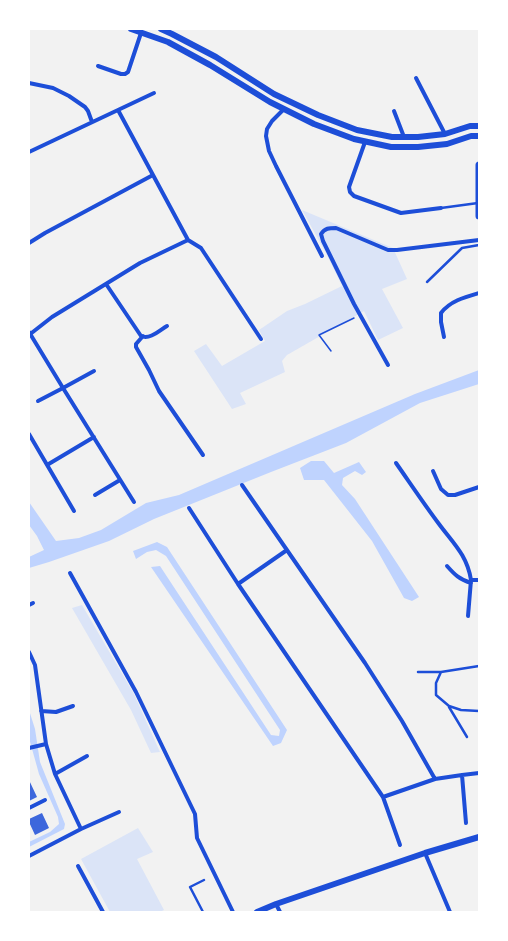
<!DOCTYPE html>
<style>
body{margin:0}
#map{position:relative;width:508px;height:941px;overflow:hidden;background:#f2f2f2;font-family:Overpass,sans-serif}
canvas{display:block}
.frame{position:absolute;inset:0;border:30px solid #fff;pointer-events:none}
</style>
<div id="map">
<canvas width="508" height="941"></canvas>
<div class="frame"></div>
</div>
<script>
const ctx = document.querySelector('canvas').getContext('2d');
ctx.lineJoin = 'round';
function fill(path, color) { ctx.fillStyle = color; ctx.fill(path, 'evenodd'); }
function strokePath(path, color, width, dash) { ctx.strokeStyle = color; ctx.lineWidth = width; ctx.lineCap = dash ? 'butt' : 'round'; ctx.setLineDash(dash || []); ctx.stroke(path); }
fill(new Path2D(`
 M 302,210 L 393,248 L 407,279 L 382,289 L 403,328 L 378,340 L 364,311 L 287,355 L 282,361 L 285,372 L 240,393 L 246,404 L 232,409 L 194,351 L 206,344 L 222,366 L 265,341 L 259,330 L 287,311 L 305,304 L 342,286 L 327,255 Z
 M 82,605 L 134,694 L 160,752 L 151,753 L 131,710 L 72,608 Z
 M 138,828 L 153,852 L 137,859 L 164,910 L 160,912 L 110,912 L 81,859 Z`), '#dbe4f7');
fill(new Path2D(`
 M 479,370 L 479,384 L 420,403 L 346,443 L 271,472 L 154,519 L 109,541 L 49,562 L 29,568 L 29,557 L 44,550 L 37,536 L 29,525 L 29,502 L 56,541 L 79,538 L 101,530 L 146,503 L 179,495 L 415,394 Z
 M 311,461 L 324,461 L 334,473 L 359,462 L 366,472 L 362,475 L 355,471 L 343,478 L 342,485 L 355,499 L 419,597 L 412,601 L 404,598 L 372,541 L 324,480 L 304,480 L 300,468 Z
 M 157,542 L 167,547 L 287,730 L 281,743 L 273,746 L 151,567 L 160,566 L 271,735 L 279,736 L 280,730 L 166,556 L 156,550 L 147,552 L 136,559 L 133,551 Z
 M 29,710 L 35,729 L 40,762 L 65,824 L 64,829 L 29,847 L 29,842 L 50,832 L 59,824 L 58,817 L 39,774 L 29,738 Z`), '#bfd3fe');
fill(new Path2D(`
 M 29,780 L 37,797 L 29,801 Z
 M 42,813 L 49,828 L 35,835 L 29,822 L 29,819 Z`), '#3d67dc');
strokePath(new Path2D(`
 M 331,351 L 319,335 L 354,318`), '#1d4ed8', 1.5);
strokePath(new Path2D(`
 M 441,208 L 478,203
 M 427,282 L 462,248 L 479,245
 M 479,666 L 441,672 L 436,683 L 436,695 L 449,706 L 461,710 L 479,711
 M 418,672 L 441,672
 M 449,707 L 467,737
 M 203,912 L 190,887 L 204,880`), '#1d4ed8', 2.5);
strokePath(new Path2D(`
 M 98,66 L 121,74 L 125,74 L 128,72 L 141,33
 M 416,78 L 445,134
 M 29,83 L 53,88 L 69,96 L 85,107 L 88,111 L 92,122
 M 284,109 L 272,121 L 267,129 L 266,136 L 269,151 L 276,166 L 322,256
 M 118,110 L 188,240 L 201,248 L 261,339
 M 394,111 L 404,137
 M 365,142 L 349,187 L 350,192 L 354,196 L 401,213 L 441,208
 M 29,152 L 154,93
 M 29,243 L 45,233 L 153,175
 M 106,284 L 141,336 C 150,340 160,330 167,326
 M 29,332 L 63,388 L 134,502
 M 29,335 L 52,317 L 140,263 L 188,240
 M 143,336 L 136,344 L 136,347 L 149,370 L 159,391 L 203,455
 M 444,337 L 441,322 L 441,313 C 450,301 465,297 479,293
 M 388,365 L 354,304 L 323,241 L 321,234 C 325,228 329,228 336,228 L 388,250 L 397,250 L 479,240
 M 38,401 L 63,388 L 94,371
 M 29,434 L 74,511
 M 396,463 C 410,483 424,504 439,524 C 453,543 467,555 471,580 L 479,580
 M 47,465 L 94,437
 M 433,471 L 441,489 L 448,495 L 455,495 L 479,487
 M 242,485 L 365,663 L 402,721 L 435,779
 M 95,495 L 120,480
 M 189,508 L 238,584 L 383,797 L 400,845
 M 447,566 C 455,575 459,579 471,583
 M 70,573 L 136,692 L 195,814 L 197,838 L 233,912
 M 238,584 L 287,550
 M 29,605 L 33,603
 M 468,616 L 471,580
 M 29,652 L 35,665 L 46,744 L 55,774 L 81,829
 M 41,711 L 56,712 L 73,706
 M 29,748 L 46,744
 M 55,774 L 87,756
 M 383,797 L 435,779 L 462,775
 M 29,808 L 45,800
 M 466,823 L 462,775 L 479,773
 M 425,853 L 450,912
 M 29,856 L 81,829 L 119,812
 M 78,866 L 103,912
 M 276,904 L 280,912`), '#1d4ed8', 4);
strokePath(new Path2D(`
 M 131,29 L 168,42 L 210,65 L 270,102 L 314,124 L 354,139 L 391,147 L 418,147 L 447,144 L 471,136 L 479,136
 M 161,29 L 172,34 L 216,57 L 274,94 L 318,115 L 357,130 L 392,137 L 418,137 L 445,134 L 470,126 L 479,126
 M 257,912 L 276,904 L 425,853 L 479,837`), '#1d4ed8', 6);
strokePath(new Path2D(`
 M 479,165 L 479,216`), '#1d4ed8', 7);
</script>
